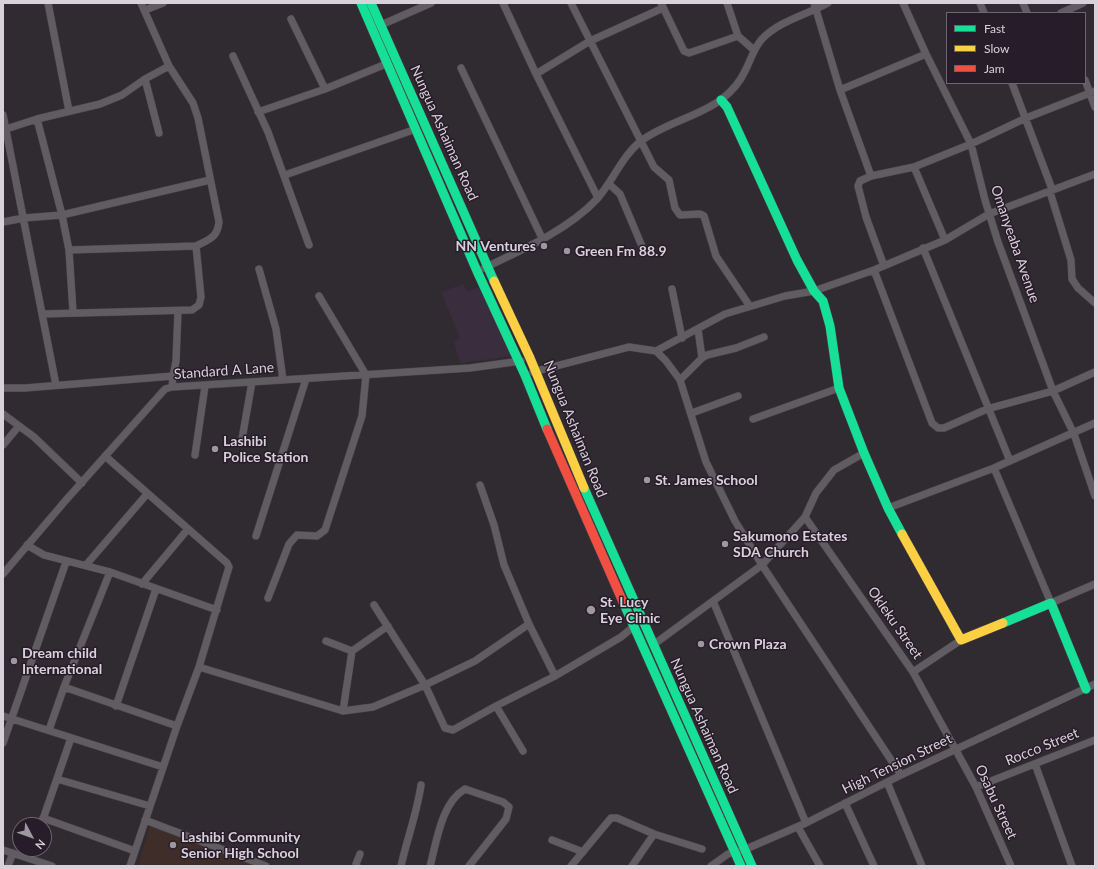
<!DOCTYPE html>
<style>
body{margin:0}
#map{position:relative;width:1098px;height:869px;overflow:hidden;background:#302a31;font-family:Lato,sans-serif}
canvas{display:block}
.frame{position:absolute;inset:0;border:4px solid #d8d1da;pointer-events:none}
.legend{position:absolute;left:946px;top:12px;width:140px;height:72px;box-sizing:border-box;background:#271d2a;border:1px solid #6e6570;margin:0;padding:5px 7px;list-style:none;font-size:12px;color:#d8d1da}
.legend li{display:flex;align-items:center;gap:8px;height:20px}
.legend b{width:20px;border:1px solid #6e6570}
.north{position:absolute;left:12px;top:817px;width:40px;height:40px;box-sizing:border-box;background:#271d2a;border:1px solid #6e6570;border-radius:50%;rotate:131deg;font-size:11px;font-weight:700;line-height:16px;text-align:center;color:#d8d1da}
.north::after{content:'';display:block;margin:auto;width:14px;height:18px;background:#9d979f;clip-path:polygon(50% 0,100% 100%,50% 72%,0 100%)}
</style>
<div id="map">
<canvas width="1098" height="869"></canvas>
<div class="frame"></div>
<ul class="legend">
<li><b style="height:5px;background:#16e098"></b>Fast</li>
<li><b style="height:5px;background:#ffcf43"></b>Slow</li>
<li><b style="height:5px;background:#f24e42"></b>Jam</li>
</ul>
<div class="north">N</div>
</div>
<script>
const ctx = document.querySelector('canvas').getContext('2d');
ctx.lineJoin = 'round';
function fill(path, color) { ctx.fillStyle = color; ctx.fill(path, 'evenodd'); }
function strokePath(path, color, width, dash) { ctx.strokeStyle = color; ctx.lineWidth = width; ctx.lineCap = dash ? 'butt' : 'round'; ctx.setLineDash(dash || []); ctx.stroke(path); }
function label(font, color, halo, rows, align = 'center') {
  ctx.font = font + ' Lato,sans-serif'; ctx.lineWidth = 3; ctx.setLineDash([]); ctx.textBaseline = 'middle'; ctx.strokeStyle = halo; ctx.fillStyle = color; for (const [text, x, y, turn = 0] of rows) {
    ctx.save(); ctx.translate(x, y); ctx.rotate((+turn || 0) * Math.PI / 180); ctx.textAlign = isNaN(turn) ? turn : align; if (halo) ctx.strokeText(text, 0, 0); ctx.fillText(text, 0, 0); ctx.restore();
  }
}
fill(new Path2D(`
 M 463,284 L 467,291 L 483,286 L 513,356 L 460,363 L 454,342 L 460,338 L 441,292 Z`), '#3a2d3e');
fill(new Path2D(`
 M 150,825 L 255,866 L 138,866 Z`), '#3e2d28');
const street = new Path2D(`
 M 48,3 L 69,111
 M 503,3 L 536,74 L 598,198
 M 571,3 L 654,167 L 669,180 L 675,208 L 680,215 L 700,214 L 704,216 L 716,256 L 749,305
 M 661,3 L 684,51 L 689,53 L 738,36
 M 727,3 L 738,36 L 754,50
 M 814,3 L 840,90 L 871,176
 M 903,3 L 926,54 L 971,144 L 985,200 L 998,242 L 1053,391 L 1074,434 L 1095,496
 M 980,3 L 984,13
 M 1023,3 L 1027,13
 M 145,10 L 163,3
 M 1061,13 L 1083,3
 M 291,19 L 325,89
 M 381,25 L 431,3
 M 233,56 L 268,132 L 309,245
 M 461,68 L 542,238
 M 536,74 L 590,41 L 663,8
 M 145,79 L 159,133
 M 1085,80 L 1095,107
 M 1012,83 L 1052,189
 M 840,90 L 926,54
 M 258,112 L 325,89 L 386,64
 M 3,115 L 56,385
 M 37,119 L 62,215 L 69,250 L 196,246 C 210,239 217,238 219,222 L 198,118 L 193,103 L 169,66 L 141,3
 M 3,130 L 37,119 L 100,104 L 122,95 L 145,79 L 169,66
 M 914,167 L 945,240
 M 285,175 L 416,129
 M 609,184 L 620,194 L 644,251
 M 1050,192 L 1071,260 L 1072,279 L 1078,288 L 1095,303
 M 3,222 L 24,218 L 62,215 L 210,180
 M 923,248 L 1010,461
 M 69,250 L 73,312
 M 884,266 L 866,217 L 858,186 L 860,181 L 871,176 L 914,167 L 971,144 L 1026,118 L 1095,91
 M 484,268 C 522,250 568,230 597,199 C 613,181 622,156 641,141 C 665,123 700,116 722,99 C 731,92 740,82 745,71 C 751,60 753,49 762,39 C 779,21 806,15 828,3
 M 259,269 L 276,329 L 283,380
 M 874,270 L 932,423 L 938,428 L 944,428 L 987,409 L 1053,391 L 1095,372
 M 672,289 L 682,338
 M 42,314 L 192,310 L 199,305 L 201,297 L 196,246
 M 698,329 L 702,358
 M 656,351 L 725,314 L 785,296 L 814,291 L 874,270 L 945,240 L 989,214 L 1095,174
 M 533,372 L 629,347 L 656,351 L 666,361 L 680,380 L 706,462 L 735,521 L 762,565 L 901,775
 M 173,376 L 176,361 L 178,311
 M 680,380 L 702,358 L 707,355 L 736,348 L 764,337
 M 3,388 L 25,388 L 173,376 L 172,387
 M 692,413 L 738,396
 M 3,414 L 34,437 L 82,483
 M 753,419 L 839,388
 M 242,439 L 252,382
 M 3,445 L 19,426
 M 195,455 L 205,386
 M 105,456 L 227,563 L 229,567 L 199,667 L 177,726 L 130,866
 M 994,468 L 1051,603 L 1095,584
 M 480,485 L 494,525 L 504,565 L 529,624
 M 888,508 L 994,468 L 1095,423
 M 805,517 L 913,672 L 976,787 L 1011,866
 M 256,536 L 306,379
 M 27,545 L 44,555 L 110,572 L 217,610
 M 86,565 L 147,494
 M 3,574 L 66,500 L 165,389 L 172,387 L 470,368 L 521,361
 M 142,584 L 188,529
 M 268,598 L 289,544 L 297,535 L 317,536 L 325,530 L 362,416 L 366,375 L 319,296
 M 713,601 L 806,823
 M 374,605 L 425,685 L 445,728 L 453,730 L 496,706 L 555,676
 M 326,641 L 352,651 L 388,626
 M 653,645 L 762,565 L 805,517 L 816,493 L 834,470 L 864,453
 M 199,667 L 343,711 L 373,707 L 425,685 L 475,661 L 529,624 L 555,676 L 621,637 L 633,627
 M 913,672 L 961,640
 M 64,687 L 177,726
 M 116,706 L 156,589
 M 496,706 L 523,751
 M 343,711 L 352,651
 M 3,716 L 163,767
 M 49,730 L 64,687 L 110,572
 M 3,743 L 66,562
 M 1035,764 L 1072,866
 M 57,779 L 150,806
 M 887,782 L 922,866
 M 976,787 L 1095,740
 M 845,803 L 874,866
 M 43,818 L 135,851
 M 145,820 L 266,866
 M 41,825 L 71,738
 M 798,827 L 820,866
 M 552,840 L 583,852
 M 3,850 L 52,866
 M 29,858 L 33,849
 M 8,866 L 13,853
 M 357,866 L 356,864 L 360,854
 M 401,866 C 407,839 417,813 421,785
 M 430,866 C 437,841 441,803 465,789 L 503,802 L 509,807 L 506,819 L 469,866
 M 571,866 L 611,818 L 617,818 L 654,834 L 702,849
 M 632,866 L 654,834
 M 711,866 L 728,854 L 746,849 L 806,823 L 901,775 L 1095,684`);
const fast = new Path2D(`
 M 361,3 L 477,271 L 525,375 L 547,429
 M 371,3 L 494,281
 M 721,100 L 727,107 L 797,260 L 814,291 L 823,301 L 830,326 L 839,388 L 864,453 L 888,508 L 902,534
 M 584,488 L 752,866
 M 623,602 L 741,866
 M 1003,623 L 1051,603 L 1086,689`);
const slow = new Path2D(`
 M 494,281 L 530,358 L 584,488
 M 902,534 L 961,640 L 1003,623`);
const jam = new Path2D(`
 M 547,429 L 623,602`);
strokePath(street, '#4a454b', 8);
strokePath(fast, '#4a454b', 10);
strokePath(slow, '#4a454b', 10);
strokePath(jam, '#4a454b', 10);
strokePath(street, '#605c62', 7);
strokePath(fast, '#16e098', 9);
strokePath(slow, '#ffcf43', 9);
strokePath(jam, '#f24e42', 9);
for (const [x, y, r, color] of [
 [544,246,4,"#9d979f"],
 [567,251,4,"#9d979f"],
 [215,449,4,"#9d979f"],
 [647,480,4,"#9d979f"],
 [725,544,4,"#9d979f"],
 [591,610,5,"#9d979f"],
 [701,644,4,"#9d979f"],
 [14,661,4,"#9d979f"],
 [173,845,4,"#9d979f"]
]) { const dot = new Path2D(); dot.arc(x, y, r, 0, 2 * Math.PI); ctx.fillStyle = color; ctx.fill(dot); strokePath(dot, '#271d2a', 1.5); }
label('14px', '#d8d1da', '#271d2a', [
 ["Nungua Ashaiman Road",444,133,66],
 ["Omanyeaba Avenue",1015,244,71],
 ["Standard A Lane",224,371,-4],
 ["Nungua Ashaiman Road",575,429,68],
 ["Okleku Street",895,623,55],
 ["Nungua Ashaiman Road",704,726,66],
 ["Rocco Street",1042,747,-22],
 ["High Tension Street",897,764,-26],
 ["Osabu Street",996,802,65]
]);
label('bold 14px', '#d8d1da', '#271d2a', [
 ["NN Ventures",536,246,"right"],
 ["Green Fm 88.9",575,251],
 ["Lashibi",223,441],
 ["Police Station",223,457],
 ["St. James School",655,480],
 ["Sakumono Estates",733,536],
 ["SDA Church",733,552],
 ["St. Lucy",600,602],
 ["Eye Clinic",600,618],
 ["Crown Plaza",709,644],
 ["Dream child",22,653],
 ["International",22,669],
 ["Lashibi Community",181,837],
 ["Senior High School",181,853]
], 'left');
</script>
